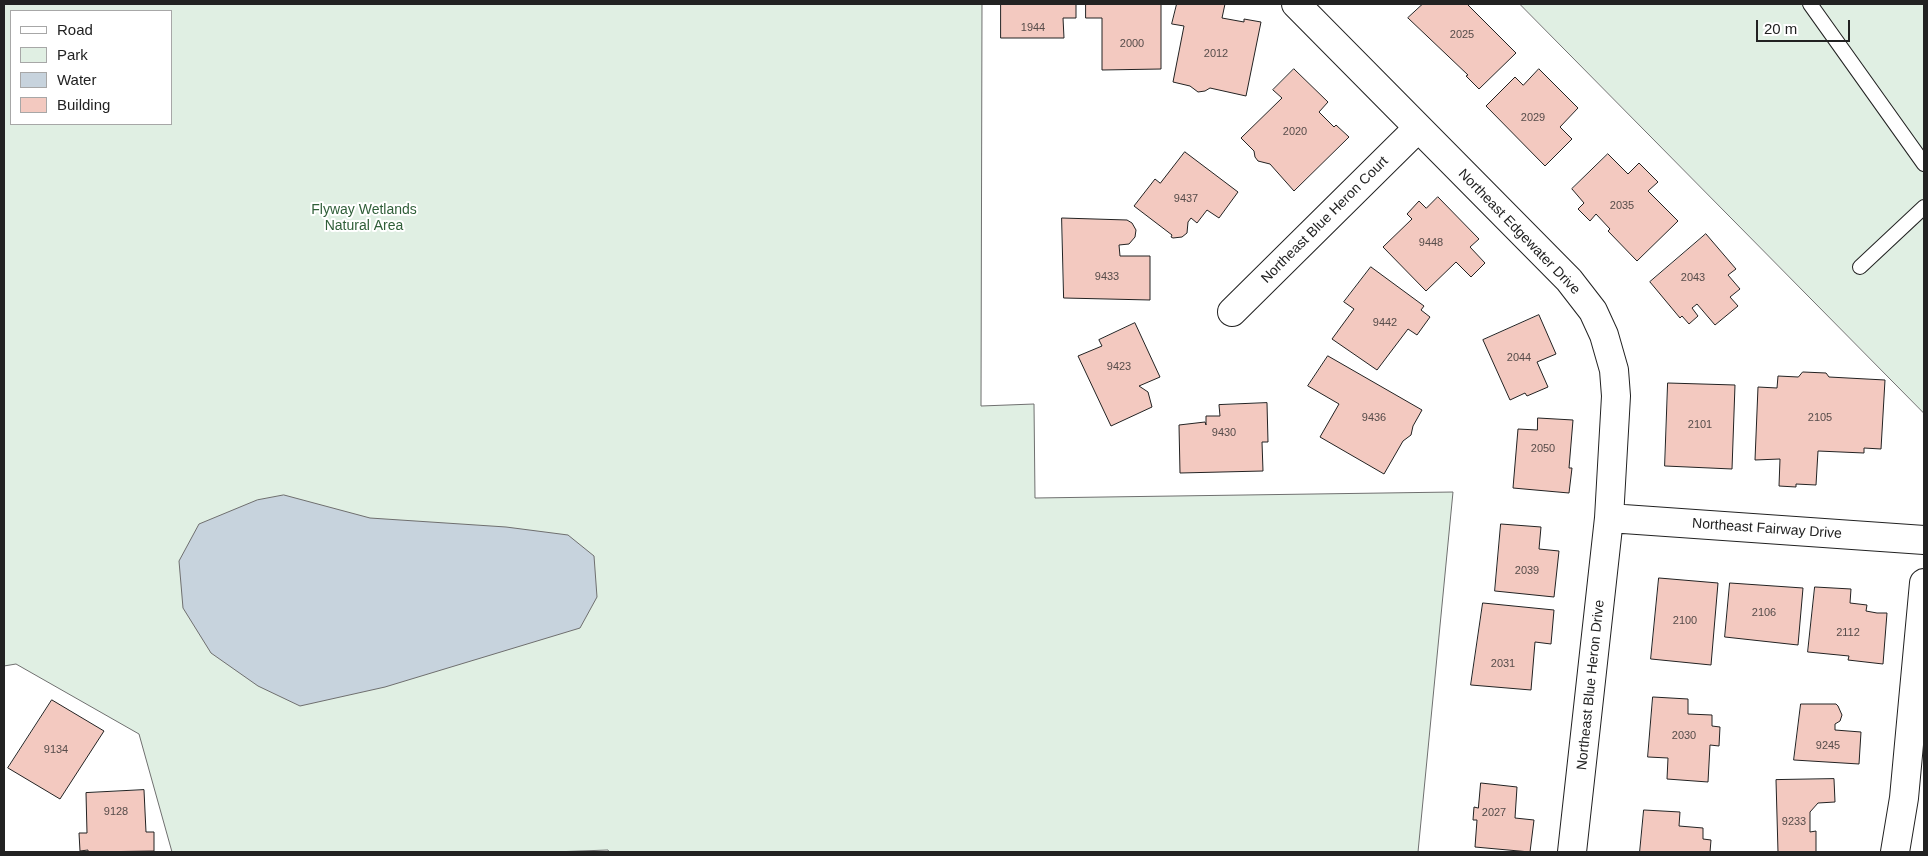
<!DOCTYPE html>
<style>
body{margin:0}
#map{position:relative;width:1928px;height:856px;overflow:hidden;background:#fff;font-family:Helvetica,sans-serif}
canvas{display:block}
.frame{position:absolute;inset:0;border:5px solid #222;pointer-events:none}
.legend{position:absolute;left:10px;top:10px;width:162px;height:115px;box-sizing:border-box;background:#fff;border:1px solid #a7a7a7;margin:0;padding:6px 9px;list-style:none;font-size:15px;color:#222}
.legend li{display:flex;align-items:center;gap:10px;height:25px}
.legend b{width:25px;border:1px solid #a7a7a7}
.scale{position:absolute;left:1756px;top:20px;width:94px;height:22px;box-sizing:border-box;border:2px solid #222;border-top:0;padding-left:6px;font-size:15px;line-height:18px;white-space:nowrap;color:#222;-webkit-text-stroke:4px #fff;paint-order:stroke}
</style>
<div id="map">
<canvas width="1928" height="856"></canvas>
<div class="frame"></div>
<ul class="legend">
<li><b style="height:6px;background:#fff"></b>Road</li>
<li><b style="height:14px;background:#e0efe3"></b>Park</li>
<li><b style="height:14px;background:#c7d3dd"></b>Water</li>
<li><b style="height:14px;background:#f3c9c0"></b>Building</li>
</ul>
<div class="scale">20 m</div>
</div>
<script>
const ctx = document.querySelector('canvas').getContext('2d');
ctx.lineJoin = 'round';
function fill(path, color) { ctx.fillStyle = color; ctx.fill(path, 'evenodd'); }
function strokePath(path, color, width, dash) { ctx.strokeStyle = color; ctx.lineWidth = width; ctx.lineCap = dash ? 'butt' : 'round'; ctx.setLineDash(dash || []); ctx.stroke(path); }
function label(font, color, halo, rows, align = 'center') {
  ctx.font = font + ' Helvetica,sans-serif'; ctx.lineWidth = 4; ctx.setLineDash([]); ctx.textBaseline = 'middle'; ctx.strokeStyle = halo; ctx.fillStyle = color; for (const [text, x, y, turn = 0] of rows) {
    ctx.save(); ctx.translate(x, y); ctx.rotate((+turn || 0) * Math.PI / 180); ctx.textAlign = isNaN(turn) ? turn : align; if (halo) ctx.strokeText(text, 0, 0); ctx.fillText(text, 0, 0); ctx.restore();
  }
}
const green = new Path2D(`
 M 4,4 L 982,4 L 981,406 L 1034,404 L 1035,498 L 1453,492 L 1418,852 L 609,852 L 608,850 L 552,852 L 172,852 L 139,734 L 16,664 L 4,666 ZM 11,11 L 171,11 L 171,124 L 11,124 Z
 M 1520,4 L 1924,4 L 1924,413 Z`);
fill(green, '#e0efe3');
strokePath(green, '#6f6f6f', 1);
const water = new Path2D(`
 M 284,495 L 370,518 L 506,527 L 568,535 L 594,556 L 597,597 L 580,628 L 385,687 L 300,706 L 258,686 L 211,653 L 183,608 L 179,561 L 199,524 L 257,500 Z`);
fill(water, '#c7d3dd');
strokePath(water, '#6f6f6f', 1);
const building = new Path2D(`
 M 1001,4 L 1076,4 L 1076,18 L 1063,18 L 1064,38 L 1001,38 Z
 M 1086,4 L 1161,4 L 1161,69 L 1102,70 L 1102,18 L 1086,18 Z
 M 1177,4 L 1225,4 L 1222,18 L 1244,22 L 1244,19 L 1261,22 L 1246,96 L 1210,88 L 1205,91 L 1198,92 L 1190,86 L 1173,82 L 1184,26 L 1172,24 Z
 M 1423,4 L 1467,4 L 1516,53 L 1479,89 L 1466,76 L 1468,75 L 1408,18 Z
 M 1294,69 L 1328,102 L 1319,112 L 1334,127 L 1336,125 L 1349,137 L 1294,191 L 1270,164 L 1258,161 L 1255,157 L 1254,151 L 1241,138 L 1282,98 L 1273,90 Z
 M 1539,69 L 1578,108 L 1560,127 L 1572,139 L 1545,166 L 1486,106 L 1515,77 L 1523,85 Z
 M 1185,152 L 1238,192 L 1219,218 L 1207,210 L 1197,223 L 1191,218 L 1188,222 L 1187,233 L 1182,237 L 1173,238 L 1171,237 L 1172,235 L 1134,206 L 1155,179 L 1160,183 Z
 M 1608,154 L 1628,174 L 1639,163 L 1658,182 L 1648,191 L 1678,221 L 1637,261 L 1608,231 L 1610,229 L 1596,214 L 1590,221 L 1578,209 L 1584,203 L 1572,189 Z
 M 1438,197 L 1479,239 L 1470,247 L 1485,263 L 1471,277 L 1456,262 L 1426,291 L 1383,247 L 1412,219 L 1407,214 L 1419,201 L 1426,208 Z
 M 1062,218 L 1127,220 L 1132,223 L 1136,230 L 1135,237 L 1129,244 L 1119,245 L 1120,256 L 1150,256 L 1150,300 L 1064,298 Z
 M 1706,234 L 1736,269 L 1728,275 L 1740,289 L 1730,297 L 1738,306 L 1715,325 L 1697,304 L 1692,308 L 1698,316 L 1689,324 L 1682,316 L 1680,318 L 1650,282 Z
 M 1371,267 L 1424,306 L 1421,310 L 1430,317 L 1417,335 L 1408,329 L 1377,370 L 1332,339 L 1354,309 L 1344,302 Z
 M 1539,315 L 1556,354 L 1537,362 L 1548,387 L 1527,396 L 1525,393 L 1510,400 L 1483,340 Z
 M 1135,323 L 1160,377 L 1139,386 L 1148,392 L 1152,407 L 1111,426 L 1078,356 L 1102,346 L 1099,340 Z
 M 1328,356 L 1422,410 L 1413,426 L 1411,435 L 1403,441 L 1384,474 L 1320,437 L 1339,404 L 1308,386 Z
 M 1803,372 L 1826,373 L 1829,377 L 1885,380 L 1881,449 L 1864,448 L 1864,453 L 1818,451 L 1816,485 L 1796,484 L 1796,487 L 1779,486 L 1780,459 L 1755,460 L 1758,387 L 1777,388 L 1778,376 L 1798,377 Z
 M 1668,383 L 1735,385 L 1732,469 L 1665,466 Z
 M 1267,403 L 1268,442 L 1262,442 L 1263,471 L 1180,473 L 1179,425 L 1205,422 L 1206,425 L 1206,416 L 1220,416 L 1219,405 Z
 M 1538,418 L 1573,420 L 1569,468 L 1572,468 L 1569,493 L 1513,488 L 1518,429 L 1537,430 Z
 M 1501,524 L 1541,527 L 1539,549 L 1559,551 L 1554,597 L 1495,591 Z
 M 1659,578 L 1718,583 L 1711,665 L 1651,659 Z
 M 1730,583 L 1803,588 L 1798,645 L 1725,637 Z
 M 1815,587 L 1851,589 L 1850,603 L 1867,605 L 1866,611 L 1877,613 L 1887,613 L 1883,664 L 1848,660 L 1849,656 L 1808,652 Z
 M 1483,603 L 1554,610 L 1551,644 L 1535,642 L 1531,690 L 1471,685 Z
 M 1653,697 L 1688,699 L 1688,714 L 1712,715 L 1712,726 L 1720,727 L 1719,746 L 1710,745 L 1708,782 L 1667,779 L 1668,758 L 1648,757 Z
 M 52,700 L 104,731 L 60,799 L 8,768 Z
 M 1801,704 L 1836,704 L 1838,706 L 1842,715 L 1840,721 L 1835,724 L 1835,730 L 1861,732 L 1859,764 L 1794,760 Z
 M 1834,779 L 1835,802 L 1818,803 L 1810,812 L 1810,832 L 1816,831 L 1816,852 L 1778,852 L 1776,780 Z
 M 1481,783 L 1517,787 L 1515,818 L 1534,820 L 1530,852 L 1475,847 L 1477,820 L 1473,820 L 1474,807 L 1478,808 Z
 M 144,790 L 146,832 L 154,832 L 154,851 L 88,852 L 88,850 L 80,851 L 79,833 L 87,833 L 86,793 Z
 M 1644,810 L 1680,812 L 1679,826 L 1703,828 L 1703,839 L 1711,840 L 1710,852 L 1640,852 Z`);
fill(building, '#f3c9c0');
strokePath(building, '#222', 1);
const service = new Path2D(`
 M 1810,4 L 1924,164
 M 1860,267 L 1924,207`);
const minor = new Path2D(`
 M 1296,4 L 1569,280 L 1593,311 L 1604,335 L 1614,370 L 1616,396 L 1609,518 L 1572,852
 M 1232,312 L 1418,128
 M 1609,518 L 1924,540
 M 1895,852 L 1904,798 L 1924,583`);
strokePath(service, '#222', 16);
strokePath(minor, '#222', 30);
strokePath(service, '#fff', 14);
strokePath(minor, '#fff', 28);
label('11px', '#564c4a', null, [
 ["1944",1033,28],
 ["2025",1462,35],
 ["2000",1132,44],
 ["2012",1216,54],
 ["2029",1533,118],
 ["2020",1295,132],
 ["9437",1186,199],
 ["2035",1622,206],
 ["9448",1431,243],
 ["9433",1107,277],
 ["2043",1693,278],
 ["9442",1385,323],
 ["2044",1519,358],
 ["9423",1119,367],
 ["9436",1374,418],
 ["2105",1820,418],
 ["2101",1700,425],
 ["9430",1224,433],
 ["2050",1543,449],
 ["2039",1527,571],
 ["2106",1764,613],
 ["2100",1685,621],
 ["2112",1848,633],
 ["2031",1503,664],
 ["2030",1684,736],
 ["9245",1828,746],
 ["9134",56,750],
 ["9128",116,812],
 ["2027",1494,813],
 ["9233",1794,822]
]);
label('14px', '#2f5e38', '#fff', [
 ["Flyway Wetlands",364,210],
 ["Natural Area",364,226]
]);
label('14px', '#222', '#fff', [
 ["Northeast Blue Heron Court",1325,220,-45],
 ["Northeast Edgewater Drive",1519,232,46],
 ["Northeast Fairway Drive",1767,529,4],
 ["Northeast Blue Heron Drive",1591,685,-84]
]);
</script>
